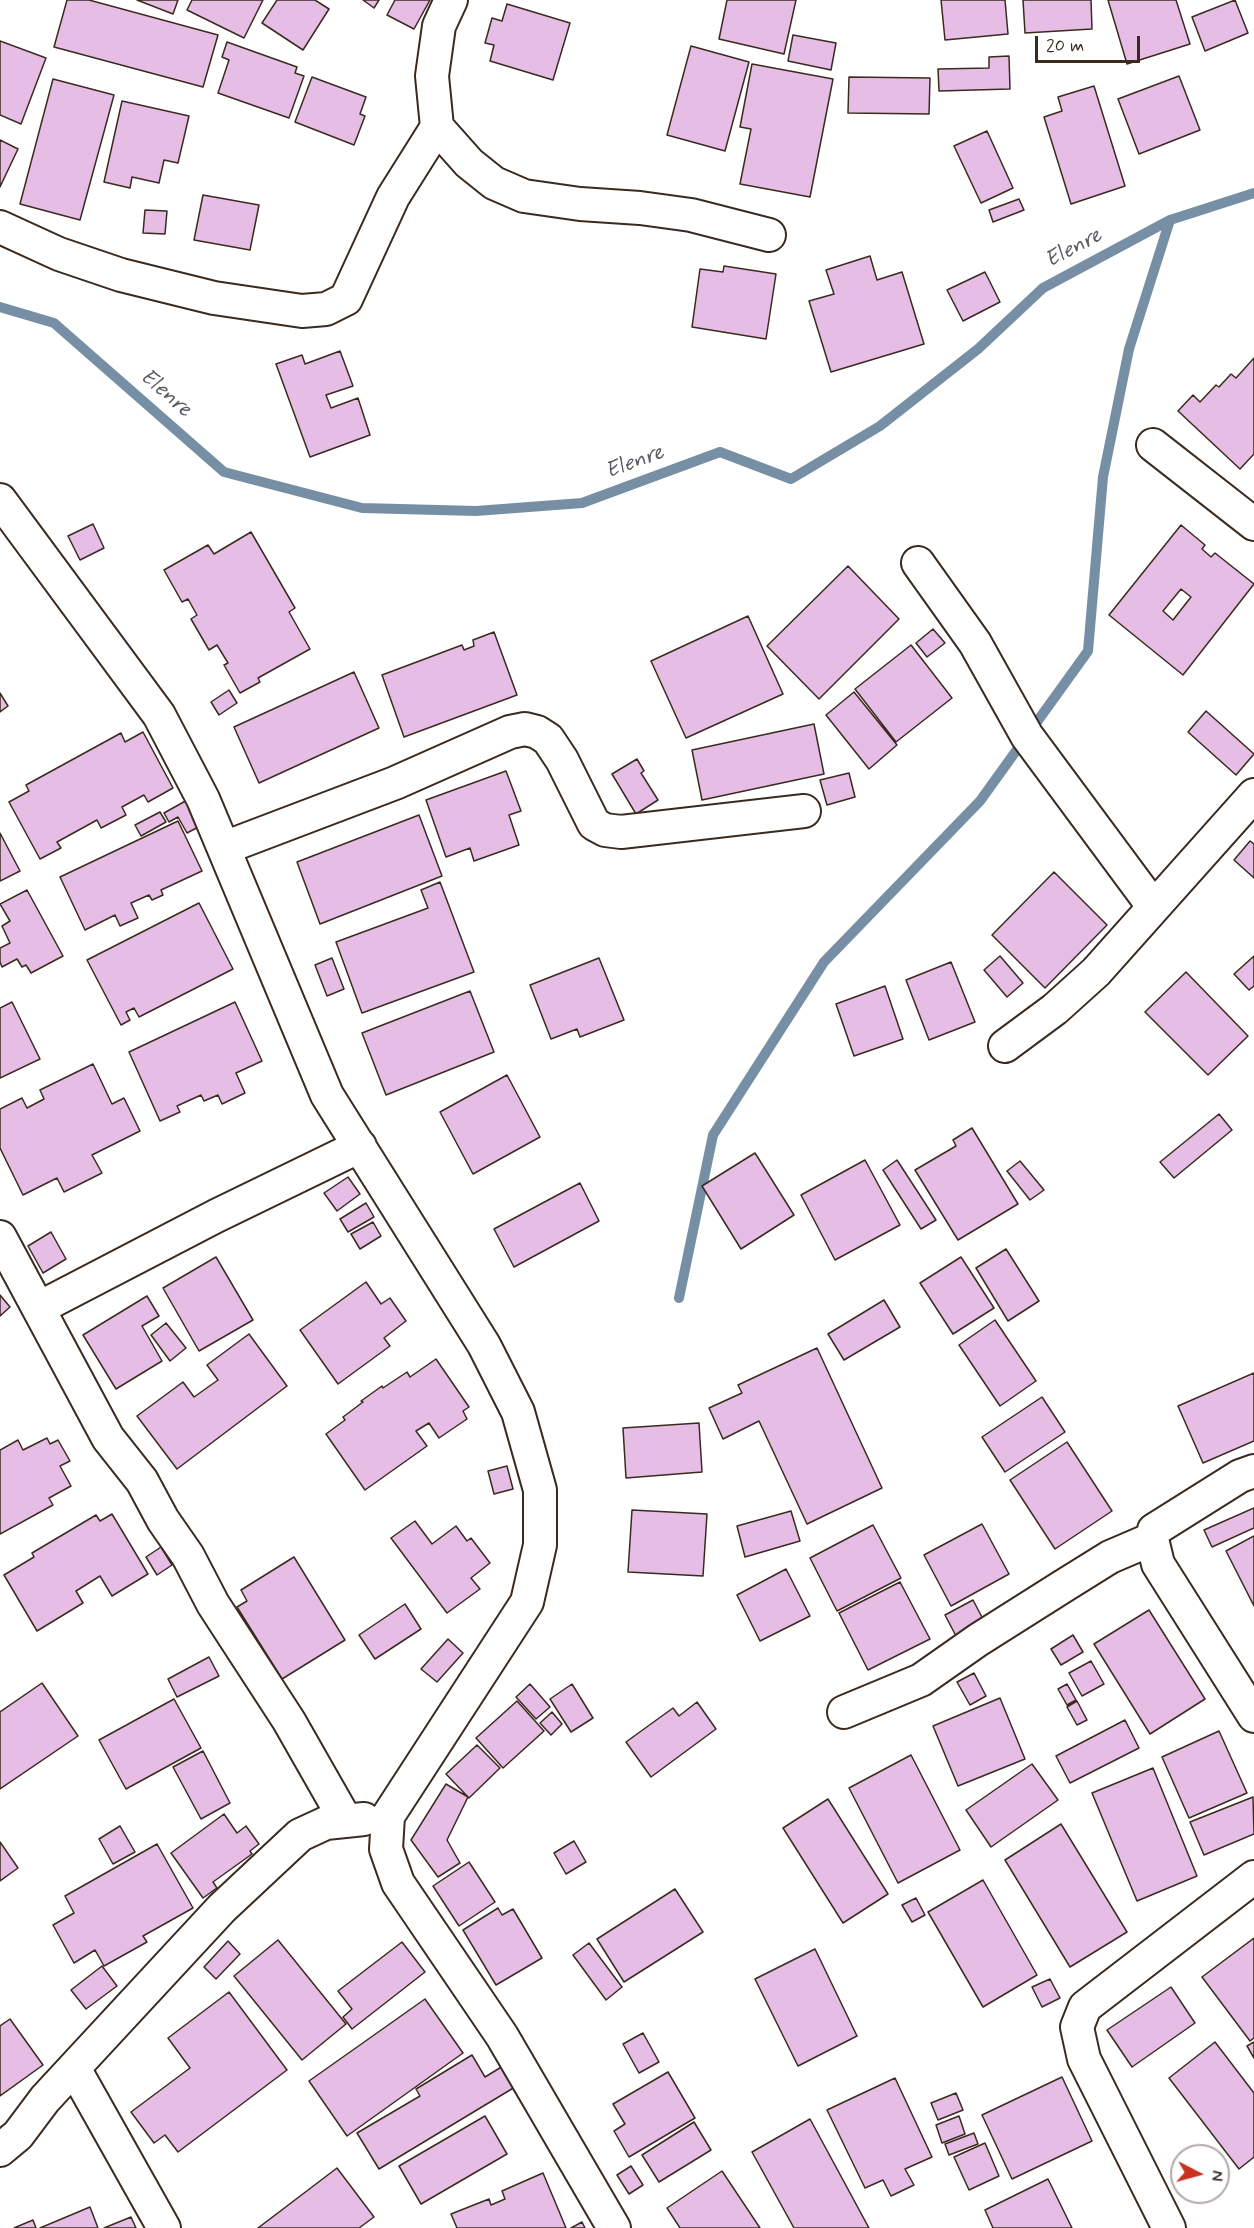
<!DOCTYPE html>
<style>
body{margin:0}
#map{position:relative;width:1254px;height:2228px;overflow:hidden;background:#fff;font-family:Mynerve,sans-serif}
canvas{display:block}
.north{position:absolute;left:1170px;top:2144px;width:60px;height:60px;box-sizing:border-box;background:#fff;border:2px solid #b1aaa5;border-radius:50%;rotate:96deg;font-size:16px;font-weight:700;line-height:24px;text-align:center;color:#3b2a1e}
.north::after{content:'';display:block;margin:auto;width:21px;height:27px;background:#c8321e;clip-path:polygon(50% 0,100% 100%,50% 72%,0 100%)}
.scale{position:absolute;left:1035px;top:36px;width:105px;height:27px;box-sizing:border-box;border:3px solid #3b2a1e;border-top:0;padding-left:8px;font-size:18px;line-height:21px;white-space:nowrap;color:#3b2a1e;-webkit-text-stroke:4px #fff;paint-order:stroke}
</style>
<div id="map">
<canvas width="1254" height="2228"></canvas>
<div class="north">N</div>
<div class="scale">20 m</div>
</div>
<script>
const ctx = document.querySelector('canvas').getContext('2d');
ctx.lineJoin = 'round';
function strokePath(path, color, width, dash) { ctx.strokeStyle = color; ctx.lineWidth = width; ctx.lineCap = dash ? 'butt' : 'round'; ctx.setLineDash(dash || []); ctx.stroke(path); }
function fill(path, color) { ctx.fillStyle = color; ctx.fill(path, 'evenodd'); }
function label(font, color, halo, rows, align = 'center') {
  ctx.font = font + ' Mynerve,sans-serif'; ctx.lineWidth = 5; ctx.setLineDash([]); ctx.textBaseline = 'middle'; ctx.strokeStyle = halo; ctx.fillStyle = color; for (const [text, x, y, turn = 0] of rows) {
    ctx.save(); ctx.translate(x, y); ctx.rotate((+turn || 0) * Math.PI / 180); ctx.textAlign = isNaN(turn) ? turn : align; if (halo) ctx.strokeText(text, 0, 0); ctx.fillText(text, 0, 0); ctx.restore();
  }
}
strokePath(new Path2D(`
 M 0,307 L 54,323 L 224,472 L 362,508 L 476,511 L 582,503 L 720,452 L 791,479 L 880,426 L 978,349 L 1043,288 L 1170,220 L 1254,193
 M 679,1298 L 713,1135 L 824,962 L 980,801 L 1088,651 L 1103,477 L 1129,349 L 1170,220`), '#778fa4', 10);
const building = new Path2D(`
 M 67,0 L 89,0 L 218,35 L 203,87 L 54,47 Z
 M 137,0 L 178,0 L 173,14 Z
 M 192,0 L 263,0 L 244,38 L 187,10 Z
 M 277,0 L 315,0 L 329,9 L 303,50 L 262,23 Z
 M 363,0 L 379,0 L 374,8 Z
 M 395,0 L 430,0 L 414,29 L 387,15 Z
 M 727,0 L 796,0 L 784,54 L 719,39 Z
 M 941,0 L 1005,0 L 1008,34 L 945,40 Z
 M 1023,0 L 1091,0 L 1092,29 L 1025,33 Z
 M 1108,0 L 1176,0 L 1190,44 L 1127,64 Z
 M 1235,0 L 1248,33 L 1205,51 L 1192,17 Z
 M 507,4 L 570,23 L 553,80 L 490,61 L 494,45 L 485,43 L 492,18 L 502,21 Z
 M 793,35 L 836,43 L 831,70 L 788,61 Z
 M 0,41 L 46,58 L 21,124 L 0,115 Z
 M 227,42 L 297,67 L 295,73 L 304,76 L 289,118 L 218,93 L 229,60 L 222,57 Z
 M 691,46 L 749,62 L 725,151 L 667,135 Z
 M 1009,56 L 1010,89 L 939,91 L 938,69 L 989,68 L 989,57 Z
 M 752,64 L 833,79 L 810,197 L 740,184 L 751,129 L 740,127 Z
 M 1179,76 L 1200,130 L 1139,154 L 1118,99 Z
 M 312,77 L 366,97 L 360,114 L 365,116 L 354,145 L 295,122 Z
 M 849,77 L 930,78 L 929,114 L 848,113 Z
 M 53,79 L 114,95 L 80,220 L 20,204 Z
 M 1094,86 L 1125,186 L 1071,204 L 1044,117 L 1062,111 L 1058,97 Z
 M 122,101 L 189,116 L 178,163 L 164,160 L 159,183 L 132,177 L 130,188 L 104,182 Z
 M 987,131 L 1013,188 L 981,203 L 954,146 Z
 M 0,140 L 18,149 L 0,187 Z
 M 203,195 L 259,205 L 250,250 L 194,240 Z
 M 1019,199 L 1024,210 L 993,222 L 989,210 Z
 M 145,210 L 167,211 L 165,234 L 143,233 Z
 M 870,256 L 877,280 L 902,272 L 924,344 L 831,372 L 809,301 L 834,294 L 826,270 Z
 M 724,266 L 776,274 L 766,339 L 692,327 L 700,269 L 723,272 Z
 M 985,272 L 1000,302 L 963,321 L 947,290 Z
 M 340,351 L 353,386 L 326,395 L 331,408 L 358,398 L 370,435 L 310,457 L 276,364 L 302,355 L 305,364 Z
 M 1254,358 L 1254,454 L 1240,469 L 1178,411 L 1193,395 L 1200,402 L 1216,385 L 1219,387 L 1231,374 L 1236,378 Z
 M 93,524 L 104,548 L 80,560 L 68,536 Z
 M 1181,525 L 1205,545 L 1202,549 L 1211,557 L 1215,553 L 1254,584 L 1183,675 L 1109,615 ZM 1181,589 L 1191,597 L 1173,620 L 1163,611 Z
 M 251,532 L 295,608 L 289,612 L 310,649 L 258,678 L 260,682 L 240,693 L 224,665 L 228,663 L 217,645 L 209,650 L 191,619 L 197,615 L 188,599 L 182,602 L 164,570 L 208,545 L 214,554 Z
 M 848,566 L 899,619 L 819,699 L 767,646 Z
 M 748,616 L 783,694 L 686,738 L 651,661 Z
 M 933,629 L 945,643 L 927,657 L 916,643 Z
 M 494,632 L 517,695 L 404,737 L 382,675 L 462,645 L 464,650 L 474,646 L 473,640 Z
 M 911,645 L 952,698 L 896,742 L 855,689 Z
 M 354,672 L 379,728 L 259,783 L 234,727 Z
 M 229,690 L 237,703 L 219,715 L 211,702 Z
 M 854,692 L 897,745 L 869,769 L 826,715 Z
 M 0,693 L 8,706 L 0,712 Z
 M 1206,711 L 1254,754 L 1236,775 L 1188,732 Z
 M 814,724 L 824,774 L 702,800 L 692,750 Z
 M 143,732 L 173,788 L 148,802 L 144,795 L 122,807 L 126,815 L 101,828 L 97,820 L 57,842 L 61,848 L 40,859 L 9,802 L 29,791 L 26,785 L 121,733 L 125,742 Z
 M 637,759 L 644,771 L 641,773 L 658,800 L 636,814 L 612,774 Z
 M 506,771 L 521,811 L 509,815 L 519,845 L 474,861 L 470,848 L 446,857 L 426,800 Z
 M 849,773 L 855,797 L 827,805 L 820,780 Z
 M 189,799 L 202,825 L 187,833 L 178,817 L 169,822 L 164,813 Z
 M 160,812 L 166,822 L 141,836 L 135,825 Z
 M 419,815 L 442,876 L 320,924 L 297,862 Z
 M 178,821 L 202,871 L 161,890 L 163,895 L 152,900 L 149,895 L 131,903 L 138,918 L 120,926 L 115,915 L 85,930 L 60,877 Z
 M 0,833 L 20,871 L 0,881 Z
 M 1250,841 L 1254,844 L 1254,878 L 1234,860 Z
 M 1054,872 L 1107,925 L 1045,988 L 992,935 Z
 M 440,882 L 474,972 L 362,1013 L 336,942 L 428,908 L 421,890 Z
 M 27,890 L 63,956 L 31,973 L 26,965 L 22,967 L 17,959 L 2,967 L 0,962 L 0,948 L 10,943 L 2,926 L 10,921 L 0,904 Z
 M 199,903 L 233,969 L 139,1017 L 134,1008 L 126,1012 L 130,1020 L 121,1025 L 87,960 Z
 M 1000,956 L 1023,983 L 1007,997 L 984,970 Z
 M 1254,956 L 1254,986 L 1249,990 L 1234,974 Z
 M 332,958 L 344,989 L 327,996 L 315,965 Z
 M 599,958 L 624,1020 L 580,1037 L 577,1029 L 551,1039 L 530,985 Z
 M 951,962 L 975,1022 L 929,1040 L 906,980 Z
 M 1186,972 L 1248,1036 L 1208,1075 L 1145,1012 Z
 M 885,986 L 903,1039 L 854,1056 L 836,1004 Z
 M 470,991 L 494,1052 L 386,1095 L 362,1033 Z
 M 12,1002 L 40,1059 L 0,1078 L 0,1008 Z
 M 235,1002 L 262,1061 L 236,1073 L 245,1093 L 222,1104 L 218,1095 L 204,1101 L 201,1095 L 177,1106 L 180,1112 L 160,1121 L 129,1052 Z
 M 93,1064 L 112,1104 L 124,1098 L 140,1131 L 92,1155 L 102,1173 L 64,1192 L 57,1178 L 23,1195 L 0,1148 L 0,1109 L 22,1098 L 27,1108 L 44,1099 L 40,1090 Z
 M 507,1075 L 540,1137 L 473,1174 L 440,1112 Z
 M 1219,1114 L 1232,1130 L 1174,1178 L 1160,1162 Z
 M 972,1128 L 1018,1204 L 958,1240 L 915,1170 L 956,1146 L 953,1140 Z
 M 755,1153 L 794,1215 L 741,1249 L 702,1186 Z
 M 865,1160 L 900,1225 L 835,1260 L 801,1195 Z
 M 897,1160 L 936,1220 L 921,1229 L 883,1170 Z
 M 1020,1161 L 1044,1190 L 1030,1200 L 1007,1171 Z
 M 348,1177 L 360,1194 L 337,1211 L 324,1193 Z
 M 580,1183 L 599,1221 L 514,1267 L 494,1229 Z
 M 366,1203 L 374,1217 L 348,1232 L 340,1219 Z
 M 373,1222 L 381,1236 L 360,1249 L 351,1234 Z
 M 51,1232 L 66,1259 L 43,1273 L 28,1246 Z
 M 1006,1249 L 1039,1301 L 1008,1321 L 976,1268 Z
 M 216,1257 L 253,1320 L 199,1351 L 163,1288 Z
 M 961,1257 L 994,1308 L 953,1334 L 920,1283 Z
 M 366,1282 L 381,1304 L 390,1298 L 406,1321 L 384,1338 L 390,1346 L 338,1384 L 300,1330 Z
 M 0,1295 L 10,1307 L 0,1316 Z
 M 147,1296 L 159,1316 L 142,1326 L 162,1361 L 116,1389 L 83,1335 Z
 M 884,1300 L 900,1327 L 844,1360 L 828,1334 Z
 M 995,1320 L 1036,1381 L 1000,1406 L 959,1345 Z
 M 166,1323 L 186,1348 L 170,1361 L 151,1335 Z
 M 249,1334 L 287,1386 L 177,1469 L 137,1416 L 183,1382 L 194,1397 L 218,1380 L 207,1365 Z
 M 817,1348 L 882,1488 L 807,1524 L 759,1421 L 723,1439 L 709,1408 L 742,1393 L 738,1385 Z
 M 436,1359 L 469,1407 L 463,1411 L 467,1419 L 439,1438 L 429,1423 L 416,1431 L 427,1446 L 365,1490 L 326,1434 L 345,1420 L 343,1417 L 363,1402 L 361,1401 L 382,1386 L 383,1388 L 407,1372 L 410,1377 Z
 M 1254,1373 L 1254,1441 L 1203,1463 L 1178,1406 Z
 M 1042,1397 L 1065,1432 L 1005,1472 L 982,1437 Z
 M 699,1423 L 702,1472 L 626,1478 L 623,1428 Z
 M 47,1438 L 50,1444 L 58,1440 L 70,1461 L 60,1466 L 71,1486 L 49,1498 L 53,1505 L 0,1534 L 0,1450 L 18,1440 L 23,1450 Z
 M 1067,1442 L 1112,1511 L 1055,1549 L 1010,1480 Z
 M 507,1466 L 513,1489 L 494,1494 L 488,1471 Z
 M 1254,1508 L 1254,1528 L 1212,1547 L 1204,1530 Z
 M 632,1510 L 707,1514 L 703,1576 L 628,1572 Z
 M 791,1511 L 800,1541 L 745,1557 L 737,1526 Z
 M 112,1514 L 148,1574 L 112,1596 L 100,1576 L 76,1591 L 83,1603 L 37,1631 L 4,1575 L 34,1557 L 32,1553 L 96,1515 L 100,1521 Z
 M 415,1521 L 432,1544 L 456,1526 L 467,1541 L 471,1538 L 490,1563 L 471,1578 L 480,1589 L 447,1613 L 391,1538 Z
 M 982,1524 L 1009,1574 L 951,1606 L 924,1555 Z
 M 873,1525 L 901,1578 L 837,1611 L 810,1558 Z
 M 1254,1536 L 1254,1606 L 1226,1551 Z
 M 161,1547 L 172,1565 L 157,1575 L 146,1557 Z
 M 294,1557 L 345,1640 L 282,1679 L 237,1607 L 247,1601 L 241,1590 Z
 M 786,1569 L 810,1616 L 760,1641 L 737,1595 Z
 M 900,1582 L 930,1639 L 868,1670 L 839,1613 Z
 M 973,1600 L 984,1621 L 956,1636 L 945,1615 Z
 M 405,1604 L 421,1629 L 375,1659 L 359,1635 Z
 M 1149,1610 L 1205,1699 L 1150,1734 L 1094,1644 Z
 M 1073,1635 L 1083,1652 L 1061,1665 L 1051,1649 Z
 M 448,1639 L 463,1653 L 437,1682 L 421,1669 Z
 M 209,1657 L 219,1676 L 177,1697 L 168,1679 Z
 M 1091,1661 L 1104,1684 L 1082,1696 L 1069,1673 Z
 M 974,1673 L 986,1696 L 970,1705 L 957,1682 Z
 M 42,1683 L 78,1736 L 0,1789 L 0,1712 Z
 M 530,1684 L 550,1707 L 536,1719 L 516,1697 Z
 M 572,1684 L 593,1718 L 571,1732 L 550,1699 Z
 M 1067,1684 L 1076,1700 L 1067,1705 L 1058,1689 Z
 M 1000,1698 L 1025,1759 L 958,1786 L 933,1726 Z
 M 174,1699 L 201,1748 L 126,1789 L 99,1740 Z
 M 517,1701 L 544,1731 L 503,1768 L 476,1738 Z
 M 1077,1701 L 1087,1720 L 1077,1725 L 1067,1707 Z
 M 697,1702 L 716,1729 L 651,1777 L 626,1742 L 673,1708 L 679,1716 Z
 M 552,1712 L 562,1724 L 551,1735 L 540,1723 Z
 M 1125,1720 L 1139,1748 L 1070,1783 L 1056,1756 Z
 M 1219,1731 L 1247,1793 L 1189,1818 L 1162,1757 Z
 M 477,1745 L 500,1768 L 469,1798 L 446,1774 Z
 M 203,1751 L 230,1803 L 201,1819 L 173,1767 Z
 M 911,1755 L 960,1850 L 898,1883 L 849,1788 Z
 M 1032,1764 L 1058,1800 L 991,1847 L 966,1810 Z
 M 1153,1768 L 1197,1876 L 1137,1901 L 1092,1793 Z
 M 446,1784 L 468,1797 L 447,1840 L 460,1863 L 438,1877 L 411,1840 Z
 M 1253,1797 L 1254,1834 L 1204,1855 L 1190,1822 Z
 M 828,1799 L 888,1894 L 843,1923 L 783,1828 Z
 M 224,1814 L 237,1833 L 246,1826 L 259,1844 L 250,1851 L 252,1854 L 213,1882 L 217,1888 L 203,1898 L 171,1853 Z
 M 1061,1824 L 1127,1932 L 1070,1967 L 1005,1860 Z
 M 120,1826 L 135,1852 L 113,1864 L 99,1839 Z
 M 574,1841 L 586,1862 L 566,1874 L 554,1853 Z
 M 0,1842 L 18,1868 L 0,1881 Z
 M 157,1844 L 193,1908 L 143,1936 L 147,1942 L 104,1966 L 95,1950 L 74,1963 L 53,1925 L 74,1913 L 65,1896 Z
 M 469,1862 L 495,1902 L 459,1926 L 433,1886 Z
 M 983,1880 L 1037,1975 L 983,2007 L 928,1912 Z
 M 675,1889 L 703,1932 L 624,1982 L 597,1939 Z
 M 916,1898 L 925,1915 L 912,1922 L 902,1905 Z
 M 498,1908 L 502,1915 L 513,1909 L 542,1958 L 496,1985 L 463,1930 Z
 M 1254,1938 L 1254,2038 L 1250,2041 L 1202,1977 Z
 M 278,1940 L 346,2024 L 302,2060 L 234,1976 Z
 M 228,1941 L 240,1954 L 216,1979 L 204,1967 Z
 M 402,1942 L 425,1972 L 352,2029 L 343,2017 L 352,2009 L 338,1991 Z
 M 589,1943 L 622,1987 L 606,2000 L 573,1955 Z
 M 815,1949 L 857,2036 L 798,2066 L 755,1979 Z
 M 102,1966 L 117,1986 L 86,2009 L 71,1990 Z
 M 1050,1979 L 1060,1998 L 1042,2007 L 1032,1987 Z
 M 1171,1987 L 1195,2023 L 1132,2067 L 1107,2030 Z
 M 229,1992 L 287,2070 L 178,2152 L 165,2135 L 154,2143 L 131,2112 L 190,2068 L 168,2038 Z
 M 425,1999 L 463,2053 L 347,2136 L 309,2081 Z
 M 10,2019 L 43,2065 L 0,2096 L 0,2026 Z
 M 643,2033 L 659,2062 L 639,2073 L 623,2044 Z
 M 1215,2042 L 1254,2093 L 1254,2157 L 1239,2169 L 1169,2078 Z
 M 1254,2042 L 1254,2058 L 1247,2046 Z
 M 472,2055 L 485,2077 L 503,2066 L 515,2087 L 379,2169 L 357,2133 L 420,2096 L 416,2089 Z
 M 668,2072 L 695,2118 L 629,2157 L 614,2131 L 625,2124 L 613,2104 Z
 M 1062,2077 L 1092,2141 L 1012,2179 L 982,2115 Z
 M 895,2078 L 932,2157 L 905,2169 L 914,2185 L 891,2196 L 883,2180 L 865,2188 L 827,2110 Z
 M 956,2093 L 963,2110 L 938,2120 L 931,2103 Z
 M 485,2116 L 507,2154 L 421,2204 L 399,2166 Z
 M 959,2116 L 965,2134 L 942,2143 L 936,2125 Z
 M 810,2119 L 869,2228 L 794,2228 L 752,2152 Z
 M 694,2122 L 711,2150 L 659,2182 L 642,2155 Z
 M 974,2133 L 978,2144 L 949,2155 L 945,2144 Z
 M 985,2143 L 999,2176 L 969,2190 L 954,2157 Z
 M 631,2166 L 643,2185 L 629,2194 L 617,2175 Z
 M 337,2168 L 374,2217 L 359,2228 L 258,2228 Z
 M 722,2171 L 760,2228 L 680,2228 L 667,2208 Z
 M 543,2173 L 566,2228 L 457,2228 L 451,2214 L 489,2199 L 491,2205 L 505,2199 L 502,2191 Z
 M 1048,2179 L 1072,2228 L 993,2228 L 985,2210 Z
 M 90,2207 L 98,2228 L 40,2228 Z
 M 131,2217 L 136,2228 L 104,2228 Z
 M 33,2220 L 36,2228 L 14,2228 Z
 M 582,2222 L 585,2228 L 571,2228 Z`);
fill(building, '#e6bde5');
strokePath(building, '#3b2a1e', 1.5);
const street = new Path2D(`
 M 451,0 L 439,26 L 432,76 L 437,127 L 469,163 L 494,183 L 524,196 L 580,204 L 640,208 L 691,215 L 769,235
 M 0,227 L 59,254 L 121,275 L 214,298 L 302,311 L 326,309 L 346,299 L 393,197 L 437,127
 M 1153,445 L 1254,524
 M 0,500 L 159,715 L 203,799 L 327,1095 L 484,1345 L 518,1412 L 540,1490 L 540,1545 L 527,1602 L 388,1816 L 386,1849 L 398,1883 L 502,2036 L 614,2228
 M 918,563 L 975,643 L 1027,736 L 1153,906
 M 224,848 L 395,783 L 510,732 L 525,729 L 537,732 L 548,739 L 562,760 L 594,824 L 605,830 L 621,832 L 804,811
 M 1005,1046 L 1055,1009 L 1096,972 L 1254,795
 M 0,1237 L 108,1438 L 142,1481 L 163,1520 L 188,1556 L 213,1604 L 289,1721 L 346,1821
 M 39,1308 L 216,1216 L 360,1146
 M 1254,1471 L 1240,1476 L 1154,1530 L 1152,1539 L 1158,1564 L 1254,1716
 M 844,1712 L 921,1680 L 978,1640 L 1065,1585 L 1110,1557 L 1152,1539
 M 74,2068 L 164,2228
 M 0,2150 L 18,2135 L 45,2099 L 222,1908 L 300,1835 L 326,1823 L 364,1819
 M 1169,2228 L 1084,2059 L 1077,2027 L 1085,2007 L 1254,1877`);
strokePath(street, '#3b2a1e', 36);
strokePath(street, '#fff', 32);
label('italic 22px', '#595d61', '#fff', [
 ["Elenre",1074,249,-28],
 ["Elenre",165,394,41],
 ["Elenre",635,463,-20]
]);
</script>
